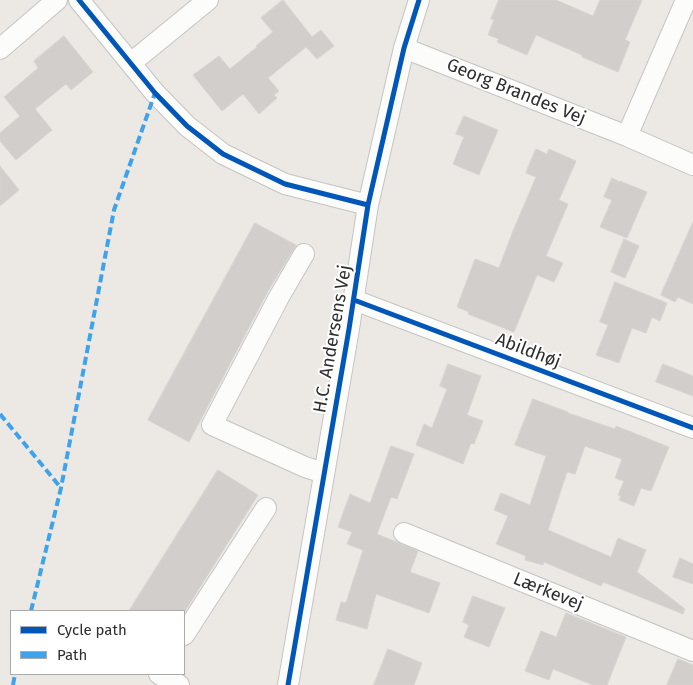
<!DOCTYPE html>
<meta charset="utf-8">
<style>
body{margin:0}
#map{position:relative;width:693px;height:685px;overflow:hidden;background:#ece8e4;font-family:"Fira Sans",sans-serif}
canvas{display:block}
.legend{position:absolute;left:10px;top:610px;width:175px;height:65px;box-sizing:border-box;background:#fff;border:1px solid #ababab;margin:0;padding:6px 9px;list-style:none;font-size:15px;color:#2e2e2e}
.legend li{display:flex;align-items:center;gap:10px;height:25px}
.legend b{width:25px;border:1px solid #ababab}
</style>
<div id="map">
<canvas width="693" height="685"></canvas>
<ul class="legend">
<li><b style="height:6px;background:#0057b8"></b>Cycle path</li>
<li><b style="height:6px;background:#3ea3eb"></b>Path</li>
</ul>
</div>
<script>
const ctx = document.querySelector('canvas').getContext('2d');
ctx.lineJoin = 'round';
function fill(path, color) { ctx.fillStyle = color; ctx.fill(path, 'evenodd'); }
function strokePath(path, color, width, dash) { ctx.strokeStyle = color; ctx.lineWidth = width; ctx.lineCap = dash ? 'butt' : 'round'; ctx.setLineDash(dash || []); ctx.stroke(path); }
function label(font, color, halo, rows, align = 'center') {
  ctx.font = font + ' "Fira Sans",sans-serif'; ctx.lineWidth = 4; ctx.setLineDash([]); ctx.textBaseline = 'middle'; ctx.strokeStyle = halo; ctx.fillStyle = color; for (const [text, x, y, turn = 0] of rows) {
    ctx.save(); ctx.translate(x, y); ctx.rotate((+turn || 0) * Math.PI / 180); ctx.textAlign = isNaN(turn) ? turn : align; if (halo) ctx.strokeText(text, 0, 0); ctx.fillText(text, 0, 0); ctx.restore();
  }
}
const building = new Path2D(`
 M 283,0 L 312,37 L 321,30 L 334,46 L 317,59 L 306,47 L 268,78 L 279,91 L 274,95 L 277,98 L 259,114 L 243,94 L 222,111 L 193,75 L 219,56 L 230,69 L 257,47 L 256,46 L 273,32 L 261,18 Z
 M 499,0 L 556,0 L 593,16 L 600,0 L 642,0 L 625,40 L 630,42 L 618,72 L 582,57 L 582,55 L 536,35 L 527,55 L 497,42 L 499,39 L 488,35 L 494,20 L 491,19 Z
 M 64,36 L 93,72 L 71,90 L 66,84 L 35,109 L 52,130 L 16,160 L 0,141 L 0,133 L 20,116 L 4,97 L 38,68 L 34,61 Z
 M 464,116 L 498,130 L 479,175 L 453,164 L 464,137 L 456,134 Z
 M 536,149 L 547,154 L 549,149 L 576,161 L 559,200 L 568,204 L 546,256 L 563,263 L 554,282 L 537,275 L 514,332 L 468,314 L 469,312 L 457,307 L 475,259 L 499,268 L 513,231 L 536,177 L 526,173 Z
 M 0,166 L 19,190 L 0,206 Z
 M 612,178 L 620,182 L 620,181 L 647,192 L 627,238 L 600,227 L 612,200 L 604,197 Z
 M 693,222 L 693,304 L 678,297 L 675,302 L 661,295 Z
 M 255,223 L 296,245 L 268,291 L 189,442 L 148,420 Z
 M 624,239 L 639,246 L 625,278 L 611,272 Z
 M 615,282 L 667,303 L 660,321 L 652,317 L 646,333 L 632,328 L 619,363 L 596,355 L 608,325 L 600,322 Z
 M 448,364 L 481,376 L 467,415 L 483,421 L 474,444 L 471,443 L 463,464 L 416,445 L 424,424 L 432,428 L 447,389 L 440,386 Z
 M 663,364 L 693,376 L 693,396 L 656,382 Z
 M 533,399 L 568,412 L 568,413 L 615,429 L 616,426 L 669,447 L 651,491 L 641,488 L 634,506 L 619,500 L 621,496 L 618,495 L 624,481 L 615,478 L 622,459 L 585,446 L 575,474 L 567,472 L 548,530 L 611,557 L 618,538 L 646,550 L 637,572 L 685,609 L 683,614 L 603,582 L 601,586 L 544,562 L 543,565 L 525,560 L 526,556 L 496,544 L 508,516 L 494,510 L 501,493 L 530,505 L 546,456 L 515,445 Z
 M 391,446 L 414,454 L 397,499 L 391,497 L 377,534 L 418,551 L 410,572 L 440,583 L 429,613 L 376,594 L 367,629 L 336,620 L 341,602 L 346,603 L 363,550 L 347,544 L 352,532 L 338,527 L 350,494 L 370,503 Z
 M 218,470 L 258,495 L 185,611 L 129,611 Z
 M 680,558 L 693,564 L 693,584 L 673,577 Z
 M 473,596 L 505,608 L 489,647 L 464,637 L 469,625 L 463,622 Z
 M 566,613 L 626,637 L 607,685 L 593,685 L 553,669 L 549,680 L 525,671 L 541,631 L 556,637 Z
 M 388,649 L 422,663 L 414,685 L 374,685 Z
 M 678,659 L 693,665 L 693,685 L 667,685 Z`);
fill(building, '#d1cecb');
strokePath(building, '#d7d4d0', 1);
const minor = new Path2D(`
 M 79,0 L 155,93 L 187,126 L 223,154 L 285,184 L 368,205
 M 404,48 L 627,136 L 693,165
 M 0,49 L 57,0
 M 131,63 L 208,0
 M 627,136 L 686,0
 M 304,254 L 279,297 L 212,425 L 305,467 L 324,473
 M 354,300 L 693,428
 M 404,533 L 693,651
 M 184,635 L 266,508
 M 159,674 L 179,685
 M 288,685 L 349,329 L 368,205 L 404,48 L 419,0`);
strokePath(minor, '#c5c4c5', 22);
strokePath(minor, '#fcfcfb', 20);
strokePath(new Path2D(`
 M 0,414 L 61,488
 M 31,611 L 61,488 L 114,210 L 155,93
 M 13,685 L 15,674`), '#3ea3eb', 4, [8, 4]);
strokePath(new Path2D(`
 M 79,0 L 155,93 L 187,126 L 223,154 L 285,184 L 368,205
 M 354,300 L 693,428
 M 288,685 L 349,329 L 368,205 L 404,48 L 419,0`), '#0057b8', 5);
label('18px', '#2e2e2e', '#fff', [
 ["Georg Brandes Vej",516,92,22],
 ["H.C. Andersens Vej",333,339,-80],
 ["Abildhøj",528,351,21],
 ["Lærkevej",548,592,22]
]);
</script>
